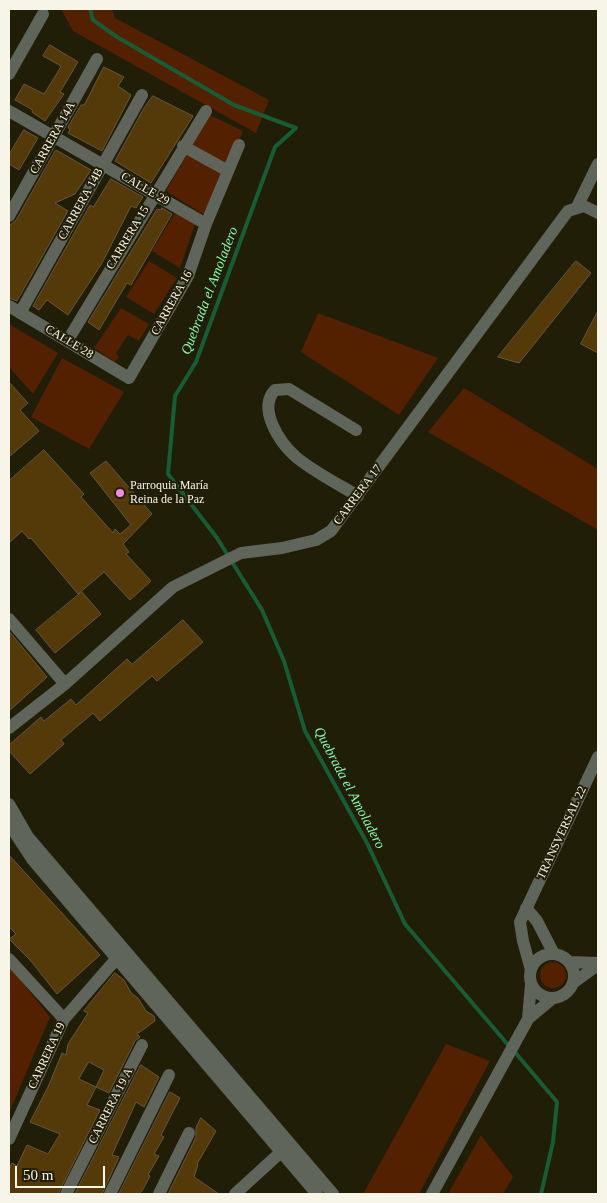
<!DOCTYPE html>
<meta charset="utf-8">
<style>
body{margin:0}
#map{position:relative;width:607px;height:1203px;overflow:hidden;background:#211e07;font-family:Georgia,serif}
canvas{display:block}
.frame{position:absolute;inset:0;border:10px solid #f7f5e7;pointer-events:none}
.scale{position:absolute;left:15px;top:1166px;width:90px;height:22px;box-sizing:border-box;border:2px solid #f7f5e7;border-top:0;padding-left:6px;font-size:15px;line-height:18px;white-space:nowrap;color:#f7f5e7;-webkit-text-stroke:4px #211e07;paint-order:stroke}
</style>
<div id="map">
<canvas width="607" height="1203"></canvas>
<div class="frame"></div>
<div class="scale">50 m</div>
</div>
<script>
const ctx = document.querySelector('canvas').getContext('2d');
ctx.lineJoin = 'round';
function fill(path, color) { ctx.fillStyle = color; ctx.fill(path, 'evenodd'); }
function strokePath(path, color, width, dash) { ctx.strokeStyle = color; ctx.lineWidth = width; ctx.lineCap = dash ? 'butt' : 'round'; ctx.setLineDash(dash || []); ctx.stroke(path); }
function label(font, color, halo, rows, align = 'center') {
  ctx.font = font + ' Georgia,serif'; ctx.lineWidth = 4; ctx.setLineDash([]); ctx.textBaseline = 'middle'; ctx.strokeStyle = halo; ctx.fillStyle = color; for (const [text, x, y, turn = 0] of rows) {
    ctx.save(); ctx.translate(x, y); ctx.rotate((+turn || 0) * Math.PI / 180); ctx.textAlign = isNaN(turn) ? turn : align; if (halo) ctx.strokeText(text, 0, 0); ctx.fillText(text, 0, 0); ctx.restore();
  }
}
fill(new Path2D(`
 M 61,9 L 112,9 L 115,18 L 269,100 L 256,133 L 73,31 Z
 M 208,114 L 243,131 L 228,167 L 189,147 Z
 M 187,154 L 225,173 L 206,216 L 166,191 Z
 M 175,213 L 195,224 L 180,268 L 152,251 Z
 M 149,261 L 177,278 L 154,314 L 126,297 Z
 M 121,308 L 149,324 L 139,341 L 128,335 L 116,353 L 119,357 L 115,362 L 94,348 Z
 M 318,313 L 438,358 L 399,415 L 301,352 Z
 M 9,324 L 58,353 L 33,394 L 9,367 Z
 M 62,358 L 124,392 L 89,449 L 31,417 Z
 M 464,388 L 598,469 L 598,530 L 428,432 Z
 M540 975a13 13 0 1 1 26 0a13 13 0 1 1-26 0Z
 M 9,966 L 50,1017 L 9,1113 Z
 M 446,1044 L 490,1061 L 419,1194 L 363,1194 Z
 M 481,1135 L 513,1177 L 503,1194 L 448,1194 Z`), '#532000');
strokePath(new Path2D(`
 M 90,9 L 93,20 L 117,37 L 234,105 L 296,128 L 275,147 L 196,362 L 175,396 L 168,474 L 217,538 L 262,610 L 284,661 L 305,731 L 367,843 L 405,924 L 509,1046
 M 514,1051 L 557,1102 L 553,1142 L 541,1194`), '#165c34', 4);
const building = new Path2D(`
 M 50,45 L 78,62 L 60,92 L 64,94 L 45,121 L 32,112 L 33,110 L 15,100 L 24,84 L 44,94 L 56,75 L 61,66 L 43,56 Z
 M 104,67 L 124,77 L 118,86 L 131,95 L 102,151 L 68,133 L 70,130 L 68,127 L 81,105 L 84,105 Z
 M 153,96 L 193,116 L 151,183 L 115,161 L 144,108 Z
 M 24,130 L 38,138 L 19,170 L 9,164 L 9,155 Z
 M 56,150 L 91,170 L 75,194 L 55,203 L 68,211 L 17,301 L 9,298 L 9,226 L 16,220 Z
 M 111,179 L 143,197 L 136,208 L 131,206 L 102,263 L 68,315 L 47,300 L 39,310 L 33,306 L 90,205 L 93,207 Z
 M 162,208 L 172,214 L 131,285 L 127,283 L 99,330 L 88,322 L 157,209 L 161,210 Z
 M 576,261 L 591,273 L 519,363 L 498,357 Z
 M 598,311 L 598,353 L 581,344 Z
 M 9,382 L 28,403 L 20,410 L 39,431 L 9,457 Z
 M 44,450 L 84,494 L 81,497 L 113,533 L 115,529 L 120,534 L 131,525 L 90,473 L 106,461 L 152,514 L 123,544 L 129,552 L 126,554 L 151,581 L 130,600 L 104,572 L 78,594 L 31,538 L 29,539 L 22,531 L 9,543 L 9,481 Z
 M 82,592 L 101,614 L 55,653 L 36,630 Z
 M 183,620 L 203,642 L 157,681 L 152,676 L 100,721 L 93,713 L 61,740 L 64,744 L 30,774 L 9,751 L 9,745 L 41,717 L 44,721 L 71,699 L 76,705 L 127,659 L 132,664 Z
 M 9,631 L 47,677 L 9,711 Z
 M 9,855 L 100,955 L 57,994 L 31,961 L 9,939 L 16,934 L 9,927 Z
 M 115,973 L 124,980 L 131,993 L 138,998 L 146,1011 L 154,1016 L 155,1021 L 137,1034 L 140,1037 L 135,1041 L 109,1093 L 96,1087 L 87,1105 L 100,1110 L 58,1194 L 9,1194 L 9,1169 L 12,1163 L 17,1166 L 27,1145 L 48,1154 L 60,1134 L 30,1122 L 48,1087 L 62,1053 L 66,1055 L 68,1044 L 88,1013 L 84,1011 ZM 89,1062 L 104,1070 L 96,1087 L 79,1079 Z
 M 141,1065 L 159,1077 L 144,1107 L 136,1102 L 112,1155 L 119,1157 L 102,1194 L 75,1194 Z
 M 170,1092 L 180,1098 L 161,1135 L 164,1137 L 154,1154 L 159,1156 L 148,1175 L 150,1176 L 142,1191 L 138,1194 L 119,1194 Z
 M 201,1118 L 216,1131 L 197,1164 L 198,1165 L 194,1177 L 219,1194 L 168,1194 L 196,1137 L 196,1128 Z`);
fill(building, '#543909');
strokePath(building, '#665641', 1);
strokePath(new Path2D(`
 M 9,74 L 43,14
 M 9,111 L 206,224 L 239,145
 M 183,146 L 228,171
 M 577,207 L 598,164
 M 9,216 L 97,59
 M 9,306 L 129,378 L 188,276 L 206,224
 M 20,313 L 142,95
 M 68,340 L 206,111
 M 356,430 L 289,389 L 275,390 C 257,409 280,443 296,457 C 314,472 338,484 358,496
 M 9,619 L 65,684
 M 9,728 L 65,684 L 173,587 L 241,553 L 282,548 L 316,540 L 331,531 L 568,211 L 584,206 L 598,213
 M 9,804 L 28,837 L 333,1194
 M 9,824 L 32,859 L 317,1194
 M 526,908 L 537,921 L 554,954
 M530 976a22 22 0 1 1 44 0a22 22 0 1 1-44 0Z
 M 9,959 L 64,1019
 M 570,962 L 598,963
 M 531,970 L 523,941 L 520,922 L 598,757
 M 573,983 L 598,965
 M 528,1019 L 531,984
 M 9,1139 L 64,1019 L 117,958
 M 66,1194 L 142,1045
 M 110,1194 L 169,1075
 M 159,1194 L 189,1133
 M 235,1194 L 281,1152
 M 432,1194 L 528,1019 L 553,998`), '#60655b', 12);
for (const [x, y, r, color] of [
 [120,493,5,"#f788ec"]
]) { const dot = new Path2D(); dot.arc(x, y, r, 0, 2 * Math.PI); ctx.fillStyle = color; ctx.fill(dot); strokePath(dot, '#211e07', 2); }
label('12px', '#f7f5e7', '#211e07', [
 ["CARRERA 14A",53,138,-61],
 ["CALLE 29",145,189,30],
 ["CARRERA 14B",81,204,-61],
 ["CARRERA 15",128,238,-59],
 ["CARRERA 16",172,303,-61],
 ["CALLE 28",69,342,31],
 ["CARRERA 17",358,495,-53],
 ["TRANSVERSAL 22",562,833,-65],
 ["CARRERA 19",47,1056,-65],
 ["CARRERA 19 A",111,1106,-63]
]);
label('12px', '#f7f5e7', '#211e07', [
 ["Parroquia María",130,486],
 ["Reina de la Paz",130,500]
], 'left');
label('italic 14px', '#88faaf', '#211e07', [
 ["Quebrada el Amoladero",210,291,-69],
 ["Quebrada el Amoladero",349,788,62]
]);
</script>
